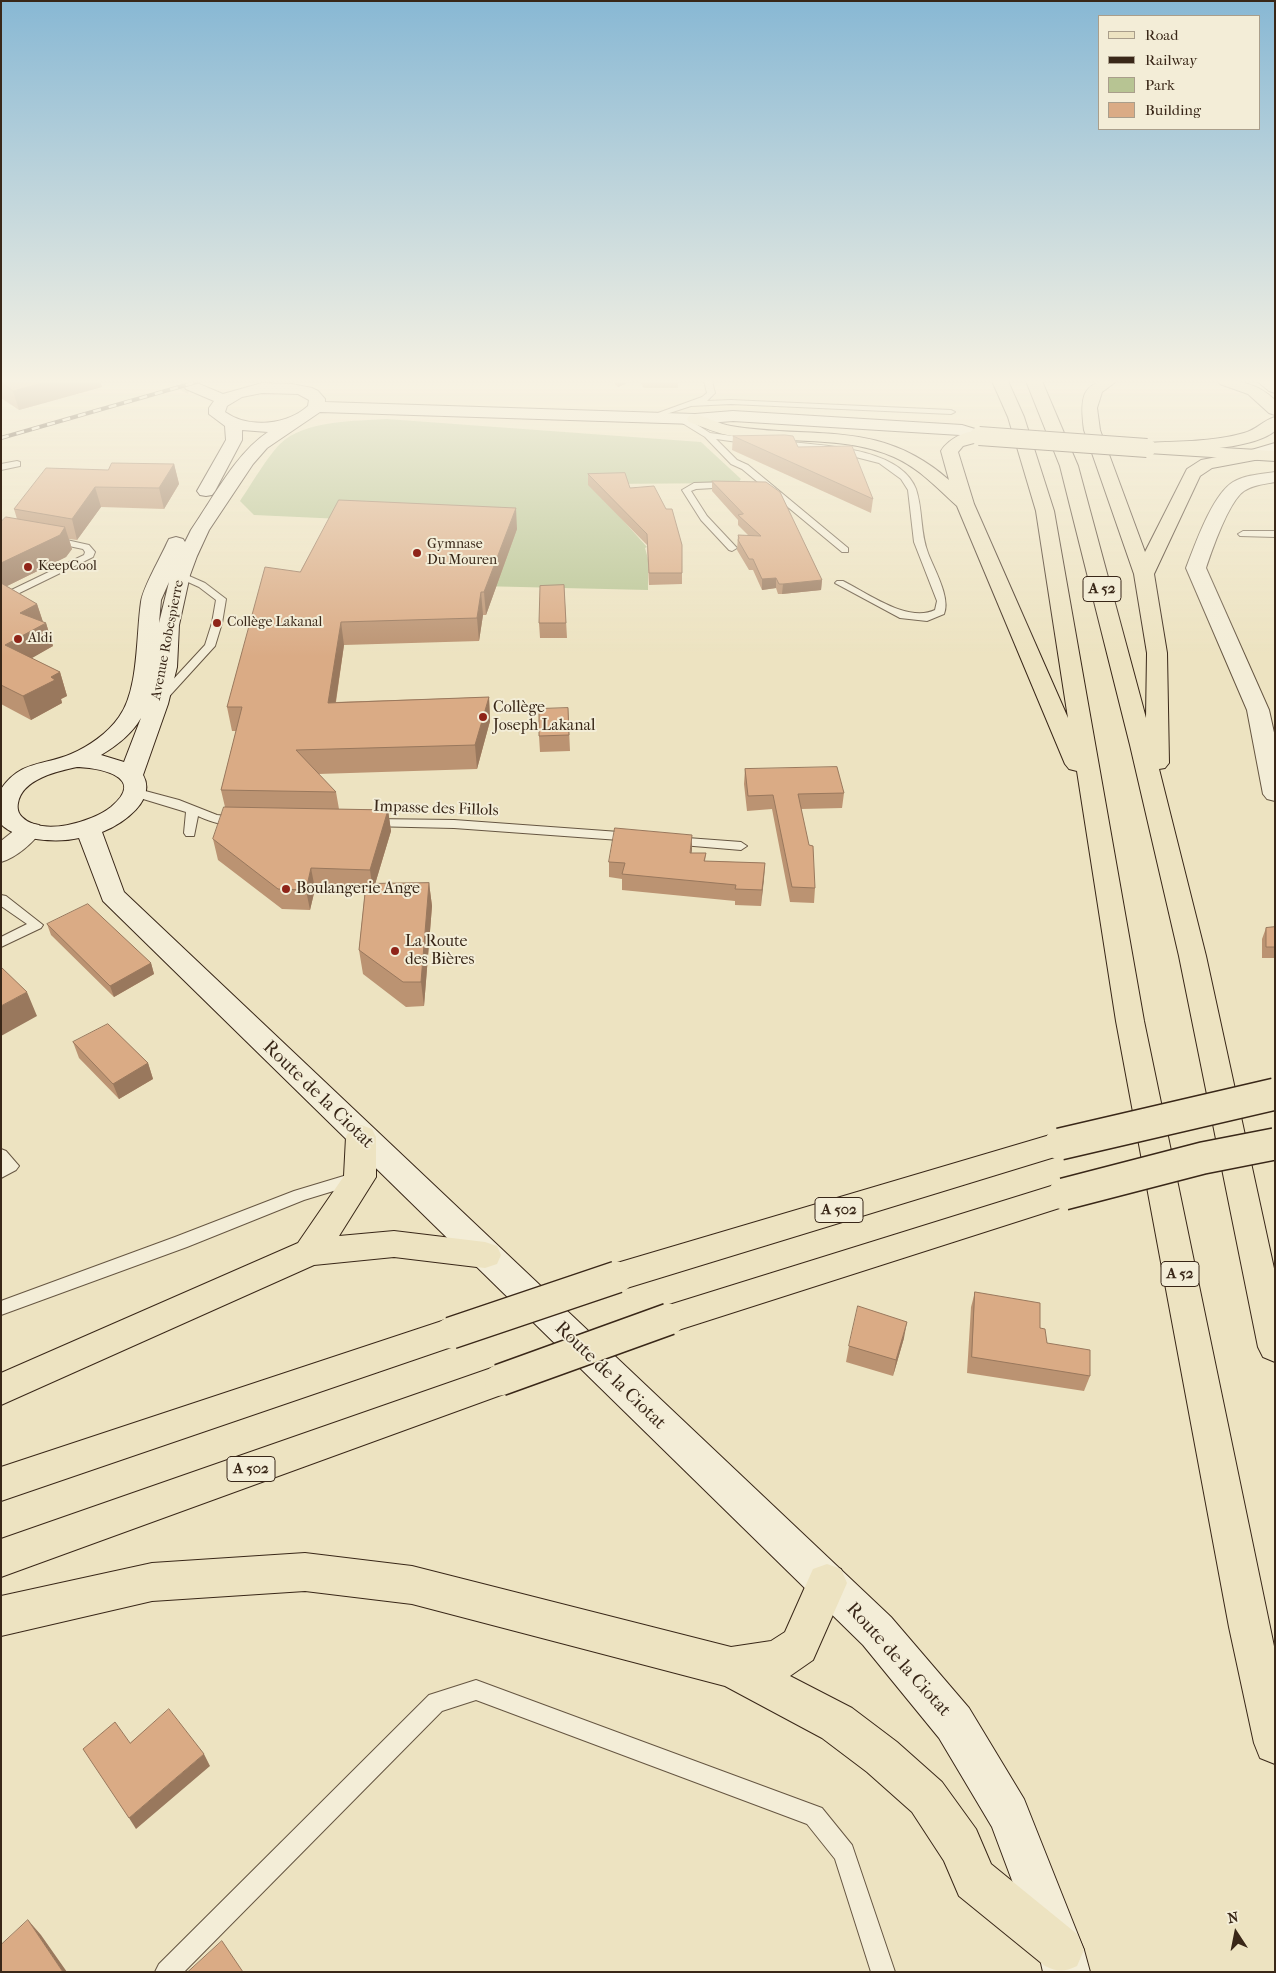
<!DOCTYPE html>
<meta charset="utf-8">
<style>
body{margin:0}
#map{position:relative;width:1276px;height:1973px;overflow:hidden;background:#ede3c1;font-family:"IM FELL French Canon",serif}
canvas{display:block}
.frame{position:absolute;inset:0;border:2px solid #392718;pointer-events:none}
.legend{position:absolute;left:1098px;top:15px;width:162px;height:115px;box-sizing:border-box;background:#f3edd7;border:1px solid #a99e8b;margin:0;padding:6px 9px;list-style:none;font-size:15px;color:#392718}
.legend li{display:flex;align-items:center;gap:10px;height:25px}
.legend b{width:25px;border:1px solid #a99e8b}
.north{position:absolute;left:1211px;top:1908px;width:50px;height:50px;-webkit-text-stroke:4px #f3edd7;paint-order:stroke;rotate:349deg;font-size:14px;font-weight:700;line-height:20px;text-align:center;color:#392718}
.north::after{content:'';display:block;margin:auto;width:18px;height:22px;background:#392718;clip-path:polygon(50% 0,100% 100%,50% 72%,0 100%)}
</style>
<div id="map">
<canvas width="1276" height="1973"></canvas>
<div class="frame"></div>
<ul class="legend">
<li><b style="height:6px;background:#ede3c1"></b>Road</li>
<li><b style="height:6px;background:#392718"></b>Railway</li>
<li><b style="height:14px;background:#b7c493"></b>Park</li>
<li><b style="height:14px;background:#daab85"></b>Building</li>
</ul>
<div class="north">N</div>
</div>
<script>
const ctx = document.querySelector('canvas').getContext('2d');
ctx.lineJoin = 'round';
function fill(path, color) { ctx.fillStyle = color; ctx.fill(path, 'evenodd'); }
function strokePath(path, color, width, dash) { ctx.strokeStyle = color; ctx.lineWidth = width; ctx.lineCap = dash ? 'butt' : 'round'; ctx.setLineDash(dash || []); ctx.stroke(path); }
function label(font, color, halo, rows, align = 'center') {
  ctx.font = font + ' "IM FELL French Canon",serif'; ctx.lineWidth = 4; ctx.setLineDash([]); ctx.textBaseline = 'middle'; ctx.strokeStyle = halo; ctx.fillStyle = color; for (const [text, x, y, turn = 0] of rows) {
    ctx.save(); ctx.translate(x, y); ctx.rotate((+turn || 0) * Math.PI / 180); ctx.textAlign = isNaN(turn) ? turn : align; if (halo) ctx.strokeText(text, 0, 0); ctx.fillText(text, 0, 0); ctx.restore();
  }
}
fill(new Path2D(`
 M 387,419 L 701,442 L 741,479 L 738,483 L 603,484 L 621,518 L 647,547 L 645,548 L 648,559 L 648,590 L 436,585 L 342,519 L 254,515 L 240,501 C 251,485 267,457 280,444 C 304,420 356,421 387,419 Z`), '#b7c493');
strokePath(new Path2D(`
 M 183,381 L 192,386`), '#c9bd9f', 18, [18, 9]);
const lane = new Path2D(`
 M 704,381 L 712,381 L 715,393 L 707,401 L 731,400 L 951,410 L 955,412 L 951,414 L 731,404 L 691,406 L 651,419 L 647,417 L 702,397 L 707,393 Z
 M 679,417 L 685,417 L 710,433 L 755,439 L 755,443 L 752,444 L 716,439 L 737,460 L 748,465 L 848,548 L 848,552 L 842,552 L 742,469 L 731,464 L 705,437 L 679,421 Z
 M 778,441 C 816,445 900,446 916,489 C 923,510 920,533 928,553 C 934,569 951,598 944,614 L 927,621 L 900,618 L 835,583 L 837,581 L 843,581 C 869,594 908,623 935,610 L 937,601 L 914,542 L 908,490 L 901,479 L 879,463 L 840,453 L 775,446 L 775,442 Z
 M 17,461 L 20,462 L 20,466 L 1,470 L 1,464 Z
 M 729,482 L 733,485 L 732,487 L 696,489 L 691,491 L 707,516 L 737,548 L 732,551 L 729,550 L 701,520 L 682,490 L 694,483 Z
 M 1243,531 L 1275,531 L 1275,537 L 1240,536 L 1238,534 Z
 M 53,537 L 89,545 L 95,552 L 93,557 L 1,602 L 1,595 L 84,555 L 85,552 L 83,549 L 50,542 L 48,540 Z
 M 180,572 L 205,583 L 226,599 L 222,623 L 215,646 L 164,702 L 156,702 L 155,700 L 156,698 L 205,645 L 212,623 L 216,600 L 199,587 L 177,577 L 177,573 Z
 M 134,788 L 179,800 L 217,815 L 243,818 L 245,821 C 235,831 209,821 198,816 L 194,836 L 186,836 L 184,833 L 186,812 L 130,795 L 128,792 Z
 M 372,819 L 454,820 L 633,833 L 639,837 L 633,841 L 454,828 L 368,826 L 366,823 L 368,820 Z
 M 674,837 L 741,842 L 747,846 L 741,850 L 670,844 L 668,841 L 670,838 Z
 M 1,895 L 6,896 L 43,925 L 41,928 L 1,947 L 1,937 L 27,924 L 1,906 Z
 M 1,1149 L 6,1151 L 19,1166 L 16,1170 L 1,1178 Z
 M 357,1172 L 363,1174 L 365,1178 L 363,1182 L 304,1200 L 187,1247 L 1,1315 L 1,1301 L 175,1237 L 294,1191 Z
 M 476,1680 L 822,1808 L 852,1845 L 895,1972 L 871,1972 L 835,1859 L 807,1824 L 476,1700 L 442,1711 L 184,1972 L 155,1972 L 159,1964 L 429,1695 Z`);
const street = new Path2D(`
 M 1275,472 L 1275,482 C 1265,484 1253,485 1244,491 C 1229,501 1212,550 1206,568 L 1269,710 L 1275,737 L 1275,801 L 1267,799 L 1263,794 L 1247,710 L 1186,568 C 1195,545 1212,495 1233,482 C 1245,475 1261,474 1275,472 Z
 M 30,823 L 39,825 L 42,830 C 34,842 16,858 1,862 L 1,841 L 21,825 Z`);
const secondary = new Path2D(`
 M 192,381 L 223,394 L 262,383 L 292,384 L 312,388 L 318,391 L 325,399 L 325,402 L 695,414 L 733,411 L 962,425 L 985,432 L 987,436 L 985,440 L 979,441 L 960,435 L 733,421 L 695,424 L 320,412 L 267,448 L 253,464 L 209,530 L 197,556 L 190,575 L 179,625 L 177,667 L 168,704 L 143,775 C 157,800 123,824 102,832 L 124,892 L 891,1617 L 969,1708 L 1024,1799 L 1084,1950 L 1090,1972 L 1043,1972 L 1038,1950 L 992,1827 L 939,1738 L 863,1645 L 103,901 L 79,838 C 58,843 17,841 1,824 L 1,789 C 21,760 43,766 71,754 C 88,747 108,733 119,717 C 139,690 136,635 141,602 C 143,587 160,559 167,543 L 169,539 L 176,537 L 183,539 L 185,542 L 191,530 C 213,498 236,453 268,432 L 242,430 L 242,440 L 215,491 L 212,495 L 206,496 L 200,495 L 197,491 L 226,440 L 225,426 L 209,414 L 209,408 L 214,401 L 186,389 L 184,386 L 186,383 ZM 262,393 L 298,394 L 309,400 L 308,406 C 287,425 249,429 225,412 L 227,406 L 242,397 ZM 169,582 L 159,623 L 161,600 ZM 141,718 L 124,762 L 101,755 C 116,746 132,734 141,718 ZM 77,767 C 101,768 147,777 111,807 C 92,822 42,837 22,817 C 18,813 17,808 18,803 C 22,779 58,771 77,767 Z
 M 1257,381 L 1275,381 L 1275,393 L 1269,391 Z
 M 1275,443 L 1275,454 L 1254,460 L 1248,459 L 1245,455 L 1248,451 Z`);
const primary = new Path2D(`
 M 1154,444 L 1275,451 L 1275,461 L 1148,453 L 1146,449 L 1148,445 Z`);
const highway = new Path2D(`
 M 992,381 L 1008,381 L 1024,417 L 1054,511 L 1144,1021 L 1275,1651 L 1275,1764 L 1260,1758 L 1254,1743 L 1229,1627 L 1116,1021 L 1077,771 L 1069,769 L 1065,764 L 957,506 C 937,488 919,468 894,457 C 844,435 786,444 733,436 C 718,434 703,427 689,422 L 687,419 L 689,416 L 695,414 C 707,417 719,424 731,426 C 813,440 879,418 949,480 L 941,451 C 949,438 969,428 985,432 L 987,436 L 985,440 L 963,446 L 958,452 L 974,504 L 1068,718 L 1036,511 L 1008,417 Z
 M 1026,381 L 1042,381 L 1078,466 L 1146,718 L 1147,653 L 1134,574 L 1084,430 C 1080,400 1080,379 1117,381 L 1102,392 L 1097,408 L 1100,430 L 1145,552 L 1187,469 L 1201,460 L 1254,450 L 1260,451 L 1263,455 L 1260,459 L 1212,468 L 1200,476 L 1154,574 L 1167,653 L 1169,763 L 1165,768 L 1159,769 L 1206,956 L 1275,1273 L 1275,1362 L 1263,1357 L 1258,1347 L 1179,956 L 1130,745 L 1060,466 Z
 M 1218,381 C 1241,380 1258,384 1275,400 L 1275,415 L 1269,413 L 1248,394 L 1220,384 Z
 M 1275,417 L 1275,431 C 1251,451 1178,451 1147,453 L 1141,452 L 1139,448 L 1141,444 L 1147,443 C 1179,441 1213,442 1244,433 C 1256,430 1264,420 1275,417 Z
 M 361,1125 L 372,1129 L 376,1137 L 376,1177 L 339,1236 L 394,1231 L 485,1242 L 497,1246 L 501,1255 L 497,1264 L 485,1268 L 394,1257 L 314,1265 L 1,1405 L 1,1373 L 298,1243 L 344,1176 L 346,1137 L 350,1129 Z
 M 1060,1132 L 1071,1136 L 1075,1144 L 1071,1152 L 617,1291 L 605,1287 L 600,1277 L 605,1267 L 617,1263 Z
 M 1064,1182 L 1075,1185 L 1080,1194 L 1075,1203 L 669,1333 L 657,1329 L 652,1319 L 657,1309 L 669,1305 Z
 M 451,1318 L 463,1323 L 468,1333 L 463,1343 L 1,1501 L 1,1467 Z
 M 500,1365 L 512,1369 L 518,1380 L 512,1391 L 1,1577 L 1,1539 Z
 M 305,1553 L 412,1566 L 731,1647 L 771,1641 L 785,1632 L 813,1569 L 827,1564 L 841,1569 L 847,1583 L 813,1660 L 790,1676 L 852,1708 L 897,1742 L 942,1782 L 976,1829 L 991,1864 L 1077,1934 L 1084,1950 L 1077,1966 C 1064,1972 1058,1972 1045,1966 L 959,1896 L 944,1861 L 912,1812 L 867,1772 L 822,1738 L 725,1686 L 412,1604 L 305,1591 L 152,1601 L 1,1636 L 1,1596 L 152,1563 Z`);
strokePath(lane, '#665642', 2);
strokePath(street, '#665642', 2);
strokePath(secondary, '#392718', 2);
strokePath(primary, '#392718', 2);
strokePath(highway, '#392718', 2);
fill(lane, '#f3edd7');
fill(street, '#f3edd7');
fill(secondary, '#f3edd7');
fill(primary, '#ede3c1');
fill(highway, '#ede3c1');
const rail = new Path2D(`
 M 1,438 L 200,381`);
strokePath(rail, '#392718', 4);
strokePath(rail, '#f3edd7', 2.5, [8]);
const primaryBridge = new Path2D(`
 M 979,436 L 1147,448`);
const highwayBridge = new Path2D(`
 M 1060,1144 L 1275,1094
 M 1064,1194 L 1203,1158 L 1275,1144
 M 451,1333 L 617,1277
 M 500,1380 L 669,1319`);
strokePath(primaryBridge, '#392718', 20, []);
strokePath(highwayBridge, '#392718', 34, []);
strokePath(primaryBridge, '#ede3c1', 18);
strokePath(highwayBridge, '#ede3c1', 31);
fill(new Path2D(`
 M 1,381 L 100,381 L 102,387 L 19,410 L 1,398 Z
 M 612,381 L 632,381 L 618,387 Z
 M 639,381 L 678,381 L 678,388 L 644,388 Z
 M 733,436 L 798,447 L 873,499 L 871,513 L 732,450 Z
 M 174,464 L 179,484 L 164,509 L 101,507 L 77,540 L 69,539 L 72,549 L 66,557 L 7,586 L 37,604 L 43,622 L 46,623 L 53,646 L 31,658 L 60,672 L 67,696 L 61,699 L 62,703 L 31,720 L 1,704 L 1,522 L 17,519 L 14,509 L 108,470 Z
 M 588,474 L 630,488 L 682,545 L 682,584 L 649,585 L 647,545 L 588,485 Z
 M 712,481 L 822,580 L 821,590 L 782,594 L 778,594 L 776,588 L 762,590 L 753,570 L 749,570 L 737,550 L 738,535 L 749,536 L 738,525 L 738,520 L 712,491 Z
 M 517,529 L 486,615 L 483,615 L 479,641 L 344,645 L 336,702 L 489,697 L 490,721 L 477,769 L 318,774 L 336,792 L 339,809 L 388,810 L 391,831 L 375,884 L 429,883 L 432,906 L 424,1006 L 406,1007 L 363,974 L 359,950 L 365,891 L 315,889 L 310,910 L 282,909 L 218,860 L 213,839 L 225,807 L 221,790 L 236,731 L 232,731 L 227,707 L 300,572 Z
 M 564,585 L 567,638 L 540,638 L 539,623 Z
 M 568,708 L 570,751 L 540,752 L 539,736 Z
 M 745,769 L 844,793 L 842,808 L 801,809 L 815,888 L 814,903 L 790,902 L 772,809 L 747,811 L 744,784 Z
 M 691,853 L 706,853 L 705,861 L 765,863 L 761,906 L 735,905 L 735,901 L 622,890 L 622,879 L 609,877 L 609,862 Z
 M 47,924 L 151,963 L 154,974 L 114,997 L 51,935 Z
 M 1275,927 L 1275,958 L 1262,958 L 1262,939 L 1266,928 Z
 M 73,1042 L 148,1063 L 153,1079 L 119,1099 L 79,1058 Z
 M 975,1292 L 1040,1328 L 1047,1343 L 1090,1376 L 1084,1391 L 967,1373 L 971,1307 Z
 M 904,1338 L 893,1376 L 846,1362 L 849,1346 Z`), '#bb9372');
fill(new Path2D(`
 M 50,381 L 100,381 L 102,387 L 19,410 L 13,391 Z
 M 618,381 L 632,381 L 618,387 Z
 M 174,464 L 179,484 L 164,509 L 159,488 Z
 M 95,487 L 101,507 L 77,540 L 72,519 Z
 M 516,508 L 517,529 L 486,615 L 484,592 Z
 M 65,527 L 72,549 L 66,557 L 1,589 L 1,563 Z
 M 776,578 L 776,588 L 762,590 L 762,579 Z
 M 822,580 L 821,590 L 782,594 L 783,584 Z
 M 481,592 L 483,615 L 479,641 L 477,618 Z
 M 37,604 L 44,625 L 46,623 L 53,646 L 13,669 L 5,645 L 20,613 Z
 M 341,622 L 344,645 L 332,726 L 328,703 Z
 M 60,672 L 67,696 L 61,699 L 62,703 L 31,720 L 23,696 L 51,677 Z
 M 489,697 L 490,721 L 477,769 L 475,745 Z
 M 388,810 L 391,831 L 373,891 L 370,870 Z
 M 692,835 L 692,850 L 690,868 L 690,853 Z
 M 765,863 L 764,879 L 761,906 L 762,890 Z
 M 311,868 L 315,889 L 310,910 L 306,890 Z
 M 429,883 L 432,906 L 424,1006 L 421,982 Z
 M 151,963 L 154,974 L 114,997 L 110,986 Z
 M 27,992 L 37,1016 L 1,1036 L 1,1006 Z
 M 148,1063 L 153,1079 L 119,1099 L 113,1084 Z
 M 907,1322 L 904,1338 L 893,1376 L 896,1360 Z
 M 204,1754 L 210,1766 L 136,1829 L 129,1818 Z
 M 28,1920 L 41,1935 L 67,1972 L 63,1972 Z`), '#99785d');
const building = new Path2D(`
 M 1,381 L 50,381 L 13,391 L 1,382 Z
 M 785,435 L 793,436 L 798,447 L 852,446 L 873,499 L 733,436 Z
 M 112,463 L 174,464 L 159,488 L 95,487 L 72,519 L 14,509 L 46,468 L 108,470 Z
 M 625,473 L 630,488 L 654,486 L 666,509 L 672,509 L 682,545 L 682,573 L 649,573 L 647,534 L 588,474 Z
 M 712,481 L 766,482 L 780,492 L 822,580 L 783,584 L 779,584 L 776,578 L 762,579 L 753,559 L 749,559 L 738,540 L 739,538 L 738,535 L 761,536 L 738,515 L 743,514 Z
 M 339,500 L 516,508 L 484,592 L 481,592 L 477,618 L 341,622 L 328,703 L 489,697 L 475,745 L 296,750 L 336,792 L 221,790 L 242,707 L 227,707 L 265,567 L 300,572 Z
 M 6,517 L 65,527 L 60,535 L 1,563 L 1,522 Z
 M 1,583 L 37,604 L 20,613 L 46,623 L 5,645 L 60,672 L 51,677 L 55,680 L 23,696 L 1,685 Z
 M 564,585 L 566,623 L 539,623 L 540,586 Z
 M 568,708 L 569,735 L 539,736 L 539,709 Z
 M 837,767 L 844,793 L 798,794 L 809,845 L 813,846 L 815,888 L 792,887 L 773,795 L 748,796 L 745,769 Z
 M 224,807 L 388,810 L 370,870 L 311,868 L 306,890 L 278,889 L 213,839 Z
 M 615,828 L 692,835 L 690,853 L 706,853 L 704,861 L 765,863 L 762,890 L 735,889 L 736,885 L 622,874 L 625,863 L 609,862 Z
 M 429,883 L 421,982 L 403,982 L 359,950 L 366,884 Z
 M 88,904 L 151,963 L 110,986 L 47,924 Z
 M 1275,927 L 1275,947 L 1266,947 L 1266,928 Z
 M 1,967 L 27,992 L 1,1006 Z
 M 108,1024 L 148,1063 L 113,1084 L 73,1042 Z
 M 975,1292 L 1040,1303 L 1040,1328 L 1045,1329 L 1047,1343 L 1090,1350 L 1090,1376 L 972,1357 Z
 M 858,1306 L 907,1322 L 896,1360 L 849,1346 Z
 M 169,1709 L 204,1754 L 129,1818 L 83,1749 L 115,1722 L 130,1743 Z
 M 28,1920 L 63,1972 L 1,1972 L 1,1945 Z
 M 222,1941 L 243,1972 L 188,1972 Z`);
fill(building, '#daab85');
strokePath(building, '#99785d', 1);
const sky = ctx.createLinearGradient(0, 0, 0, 657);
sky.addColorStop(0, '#88b8d4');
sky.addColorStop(0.58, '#f7f2e3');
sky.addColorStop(1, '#f7f2e300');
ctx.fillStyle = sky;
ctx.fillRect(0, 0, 1276, 657);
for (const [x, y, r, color] of [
 [417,553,5,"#8f2418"],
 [28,567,5,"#8f2418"],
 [217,623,5,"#8f2418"],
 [18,639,5,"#8f2418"],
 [483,717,5,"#8f2418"],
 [286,889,5,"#8f2418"],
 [395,951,5,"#8f2418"]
]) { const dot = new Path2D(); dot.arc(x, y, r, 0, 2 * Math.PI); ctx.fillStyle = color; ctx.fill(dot); strokePath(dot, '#f3edd7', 2); }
label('14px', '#392718', '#f3edd7', [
 ["Gymnase",427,545],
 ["Du Mouren",427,561],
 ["KeepCool",38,567],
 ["Collège Lakanal",227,623],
 ["Aldi",28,639]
], 'left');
label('14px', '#392718', '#f3edd7', [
 ["Avenue Robespierre",168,640,-79]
]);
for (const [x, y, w] of [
 [1102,589,38],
 [839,1210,48],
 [1180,1274,38],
 [251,1469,48]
]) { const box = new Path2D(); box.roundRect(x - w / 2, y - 12.5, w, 25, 4); ctx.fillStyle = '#f3edd7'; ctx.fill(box); strokePath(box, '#392718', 1); }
label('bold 15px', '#392718', null, [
 ["A 52",1102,589],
 ["A 502",839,1210],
 ["A 52",1180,1274],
 ["A 502",251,1469]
]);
label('16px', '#392718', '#f3edd7', [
 ["Collège",493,708],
 ["Joseph Lakanal",493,726],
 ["Boulangerie Ange",296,889],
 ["La Route",405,942],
 ["des Bières",405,960]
], 'left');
label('16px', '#392718', '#f3edd7', [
 ["Impasse des Fillols",436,809,2]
]);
label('19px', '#392718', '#f3edd7', [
 ["Route de la Ciotat",318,1095,44],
 ["Route de la Ciotat",610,1376,44],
 ["Route de la Ciotat",898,1660,48]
]);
</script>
